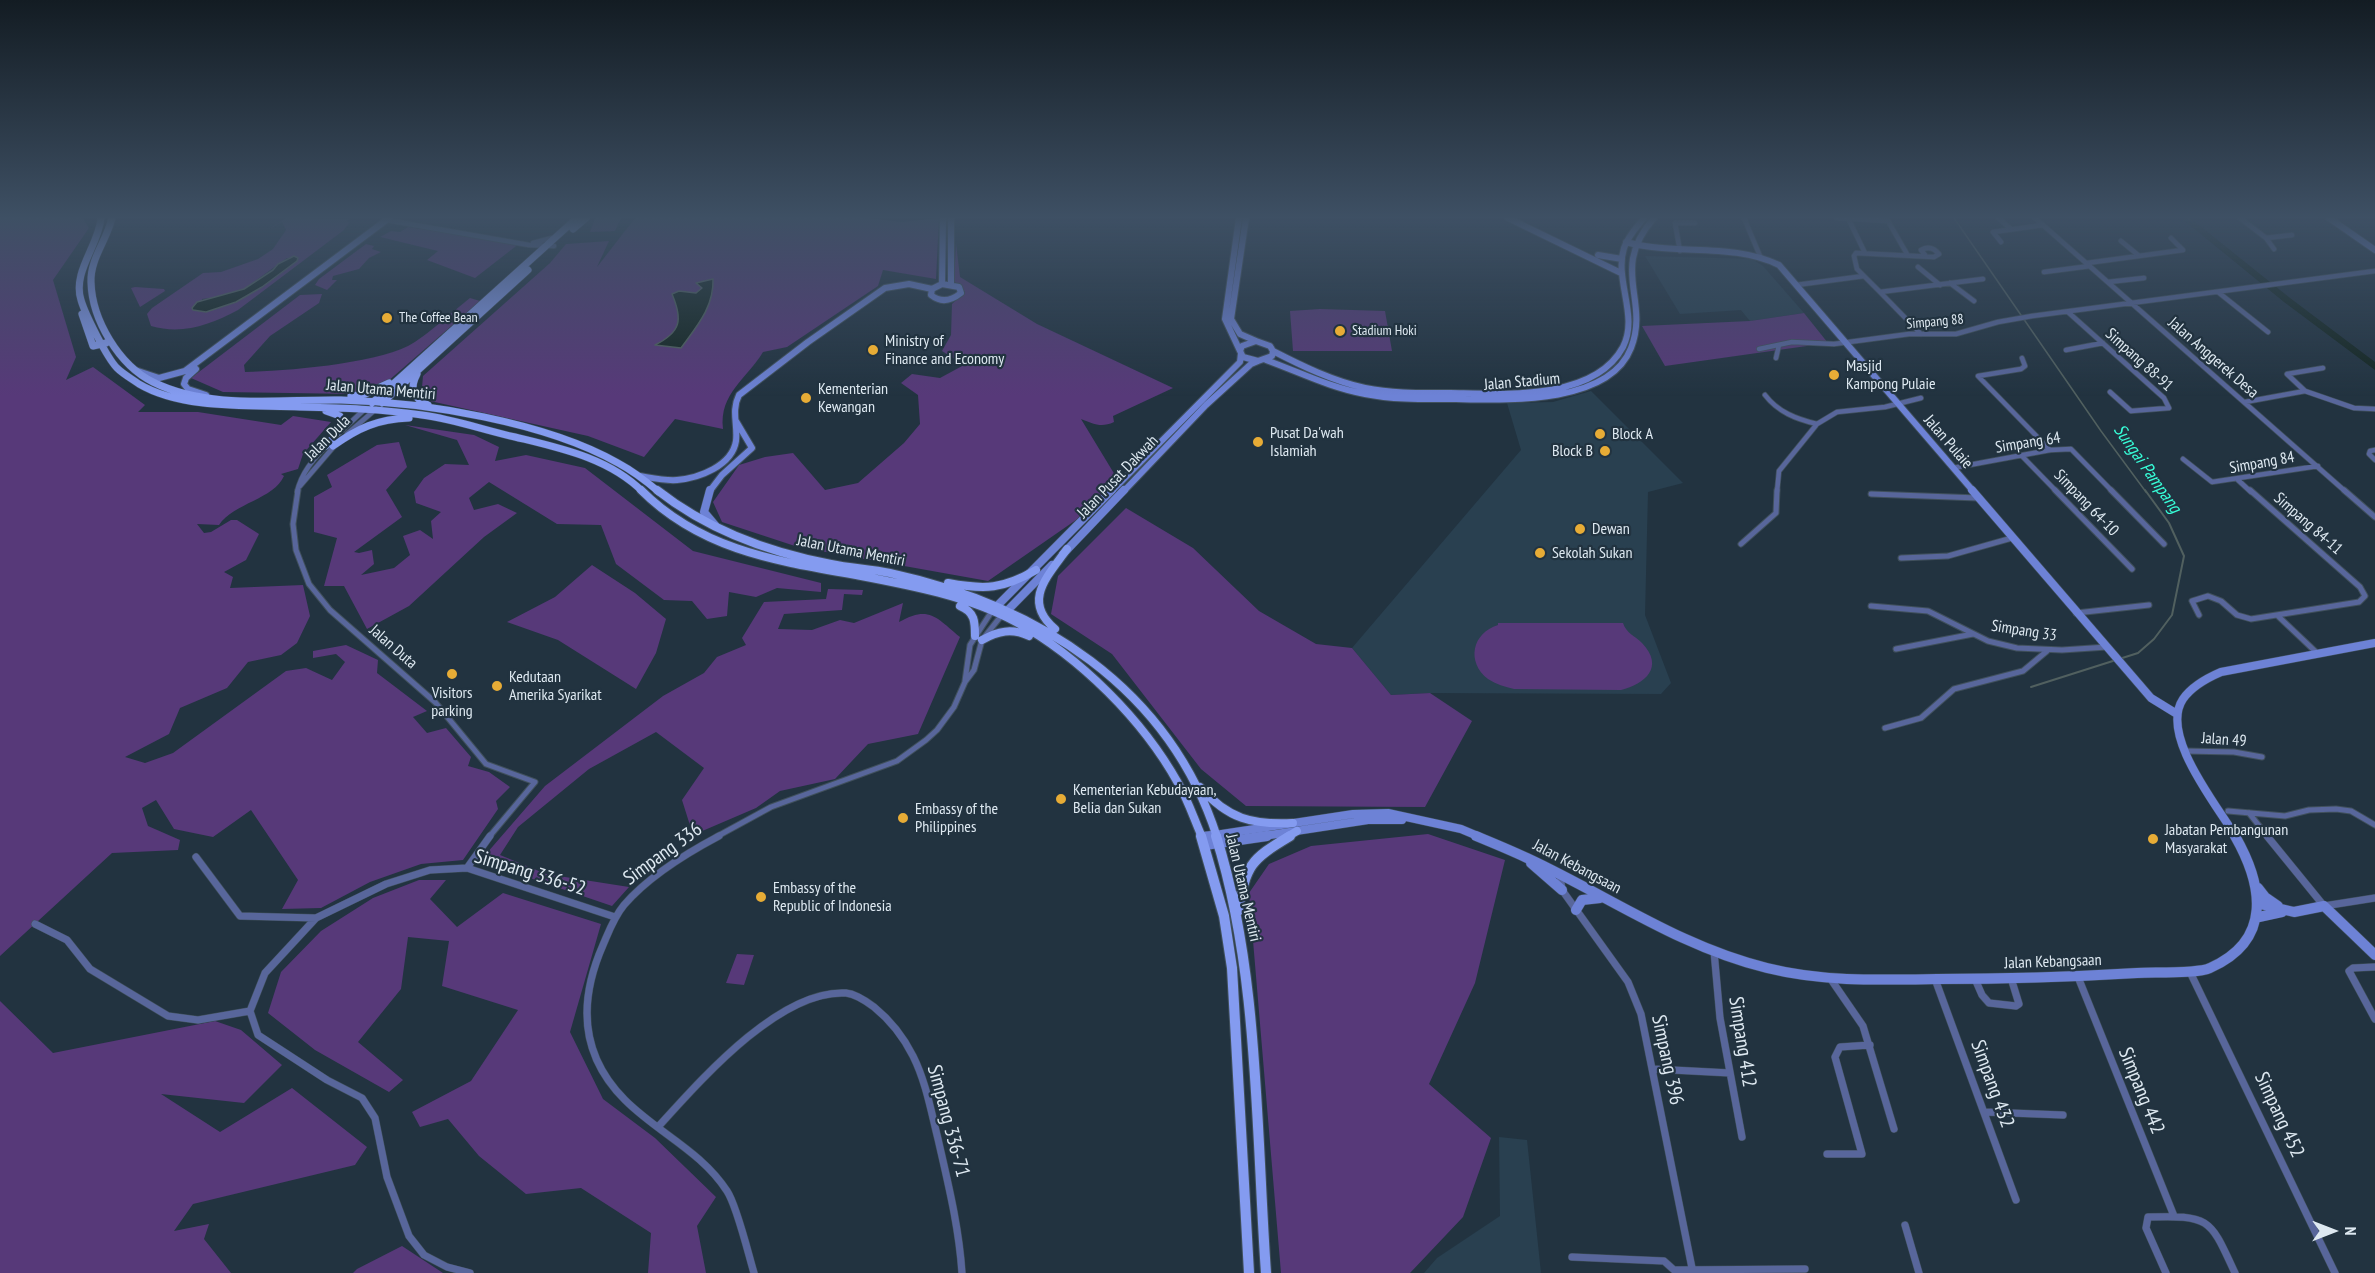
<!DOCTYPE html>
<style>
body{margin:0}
#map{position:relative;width:2375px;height:1273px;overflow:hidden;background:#223340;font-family:"PT Sans Narrow",sans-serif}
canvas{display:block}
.north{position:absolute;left:2303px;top:1201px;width:60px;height:60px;-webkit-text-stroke:4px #223340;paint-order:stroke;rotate:90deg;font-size:16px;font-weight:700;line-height:24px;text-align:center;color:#dee9f1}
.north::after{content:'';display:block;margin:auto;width:21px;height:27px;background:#dee9f1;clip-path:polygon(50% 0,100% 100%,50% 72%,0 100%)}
</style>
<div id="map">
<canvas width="2375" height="1273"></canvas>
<div class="north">N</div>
</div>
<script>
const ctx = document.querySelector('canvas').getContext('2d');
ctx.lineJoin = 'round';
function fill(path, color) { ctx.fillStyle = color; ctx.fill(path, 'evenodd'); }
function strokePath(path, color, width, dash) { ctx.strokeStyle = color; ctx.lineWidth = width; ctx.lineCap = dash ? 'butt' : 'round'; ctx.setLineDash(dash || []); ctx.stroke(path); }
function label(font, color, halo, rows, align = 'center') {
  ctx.font = font + ' "PT Sans Narrow",sans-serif'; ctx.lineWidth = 4.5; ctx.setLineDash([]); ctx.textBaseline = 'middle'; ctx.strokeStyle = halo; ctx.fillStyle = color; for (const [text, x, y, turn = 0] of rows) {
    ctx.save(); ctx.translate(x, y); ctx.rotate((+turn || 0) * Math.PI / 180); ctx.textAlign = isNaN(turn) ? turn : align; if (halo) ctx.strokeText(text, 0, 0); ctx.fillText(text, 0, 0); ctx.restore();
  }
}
fill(new Path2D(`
 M 1645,256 L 1752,259 L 1763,266 L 1804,313 L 1750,321 L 1741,310 L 1680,314 Z
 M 1591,391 L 1683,483 L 1648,492 L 1645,615 L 1671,683 L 1661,694 L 1430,693 L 1391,695 L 1352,648 L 1521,450 L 1507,403 L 1553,402 Z
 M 1499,1137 L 1527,1140 L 1541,1273 L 1424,1273 L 1437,1258 L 1500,1216 Z`), '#294050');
fill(new Path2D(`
 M 0,218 L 83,218 L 89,228 L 53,280 L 76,357 L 66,380 L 93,367 L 145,405 L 138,412 L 198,412 L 281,425 L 293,416 L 331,422 L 303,454 L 298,469 L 281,474 L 284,476 C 274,499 234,503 219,525 L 197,524 L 204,533 L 211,532 L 231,520 L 237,520 L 259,534 L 246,560 L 224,572 L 233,577 L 230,588 L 303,585 L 310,616 L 297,643 L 281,655 L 248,662 L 227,688 L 180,708 L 169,734 L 125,757 L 145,763 L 173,753 L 286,671 L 306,668 L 332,680 L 345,662 L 336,654 L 313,658 L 313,651 L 346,645 L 378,660 L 377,673 L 427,711 L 413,717 L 427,733 L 446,728 L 471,757 L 468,766 L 489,772 L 510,787 L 496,801 L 498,809 L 463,860 L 421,864 L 370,882 L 321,908 L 282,909 L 298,880 L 251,810 L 213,837 L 174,829 L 156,800 L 142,808 L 148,826 L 180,840 L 178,850 L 112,853 L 0,956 Z
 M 286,218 L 350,219 L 346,221 L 350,222 L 344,230 L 238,310 C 210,325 182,335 151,326 L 147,314 L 152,308 L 203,273 L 221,272 L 258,259 L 273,249 L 286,230 L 282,222 L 269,229 ZM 287,258 L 298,259 C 273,281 235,308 201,312 L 202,299 L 220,297 L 244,289 Z
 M 595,218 L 621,218 L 615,231 L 590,232 Z
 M 635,218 L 868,218 L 902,222 L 939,218 L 936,279 L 883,270 L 878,286 L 787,347 L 763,352 C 747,379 719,393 723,429 L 675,419 L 644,457 L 588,436 L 421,399 L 423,376 L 550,263 L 566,244 L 609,241 L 597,267 Z
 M 408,227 L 520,243 L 475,278 L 427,260 L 438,251 L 380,237 L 391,231 L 400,232 Z
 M 956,243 L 960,277 L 1037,324 L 1173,388 L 1113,416 L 1114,422 C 1101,428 1094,424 1081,419 L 1118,480 L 1076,520 L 988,581 L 798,547 L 722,522 L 713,502 L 739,465 L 765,457 L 793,453 L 825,490 L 858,483 L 904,443 L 920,424 L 918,395 L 901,383 L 912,374 L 940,378 L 964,365 L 942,351 L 951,335 L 952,304 L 965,292 L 954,281 Z
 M 366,244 L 374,246 L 372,249 L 381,252 L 369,258 L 359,269 L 333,276 L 332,280 L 337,280 L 327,290 L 315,285 L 319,279 Z
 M 135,287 L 164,289 L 165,291 L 140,307 L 131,288 Z
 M 322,294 L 319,303 L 270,336 L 244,365 L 245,372 C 286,371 372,364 408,346 C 427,336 452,312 470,298 L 480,301 L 387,382 L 355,394 L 223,392 L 191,378 L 300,295 Z
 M 1320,309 L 1385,311 L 1392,351 L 1293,351 L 1290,311 Z
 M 1804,313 L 1828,343 L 1665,366 L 1642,326 L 1750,321 Z
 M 405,425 L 474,435 L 499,447 L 495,461 L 526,455 L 585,468 L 693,551 L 821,583 L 821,592 L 777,588 L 756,597 L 729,592 L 727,616 L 707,619 L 692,601 L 664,600 L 616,564 L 601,525 L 557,524 L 489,482 L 469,498 L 474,510 L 498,504 L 517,513 L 484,537 L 409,606 L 367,629 L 344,586 L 324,586 L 337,538 L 314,532 L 314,497 L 332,487 L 327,475 L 377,445 L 399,442 L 407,467 L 386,490 L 402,517 L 354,552 L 359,553 L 372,550 L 374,564 L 361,575 L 394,568 L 410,555 L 403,536 L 420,530 L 433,539 L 431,521 L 441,512 L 416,503 L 414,492 L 424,478 L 445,464 L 469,465 L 457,440 Z
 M 1126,508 L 1193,548 L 1259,611 L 1316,644 L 1352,648 L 1391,695 L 1430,693 L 1472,721 L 1425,807 L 1246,806 L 1201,769 L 1112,654 L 1051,614 L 1058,576 Z
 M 592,565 L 635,593 L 666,619 L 656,653 L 636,689 L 558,640 L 507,622 L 555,597 Z
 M 828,589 L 863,590 L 862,595 L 844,594 L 842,610 L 784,614 L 778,629 L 812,630 L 840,620 L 854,623 L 903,603 L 899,622 C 929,605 936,617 960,637 L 918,734 L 868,744 L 835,779 L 780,791 L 756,808 L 693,835 L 682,800 L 704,768 L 656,732 L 589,769 L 518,827 L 500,855 L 546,874 L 629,887 L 612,906 L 480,861 L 545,786 L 663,696 L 704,673 L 717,657 L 746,645 L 742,638 L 764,602 L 826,599 Z
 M 1498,623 L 1623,623 C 1626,633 1635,636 1642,643 C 1665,667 1645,684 1621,690 L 1514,689 C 1505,687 1496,684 1488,679 C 1466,662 1472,633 1498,625 Z
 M 1428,834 L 1505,860 L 1475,983 L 1429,1084 L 1491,1138 L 1463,1217 L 1410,1273 L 1281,1273 L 1249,893 L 1269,864 L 1311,846 Z
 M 419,880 L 446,880 L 430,899 L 457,927 L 503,893 L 601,924 L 570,1032 L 603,1099 L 655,1138 L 716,1197 L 697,1226 L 706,1273 L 648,1273 L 651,1233 L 581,1188 L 526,1194 L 479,1156 L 448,1119 L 420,1127 L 412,1112 L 471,1081 L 518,1010 L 442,986 L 449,941 L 408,937 L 401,989 L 358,1042 L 403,1080 L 389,1092 L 315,1050 L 268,1013 L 281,972 L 321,931 L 373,898 Z
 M 737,954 L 754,955 L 744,985 L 726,983 Z
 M 0,1001 L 53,1053 L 215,1021 L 241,1030 L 282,1065 L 244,1103 L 161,1094 L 220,1132 L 292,1088 L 367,1147 L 355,1165 L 193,1204 L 174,1231 L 209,1224 L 204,1239 L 231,1273 L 0,1273 Z
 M 402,1246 L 443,1273 L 353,1273 L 357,1269 Z`), '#573979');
const water = new Path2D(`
 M 294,256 L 298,258 L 297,261 L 262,287 L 236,302 L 206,312 L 193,310 L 192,308 L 197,302 L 244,289 L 273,270 L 278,264 Z
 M 713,279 C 714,307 697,326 681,348 L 655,345 C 681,332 683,320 672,294 L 679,291 L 696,293 L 702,288 L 696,283 Z`);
fill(water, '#142621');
strokePath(water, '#51605f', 1.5);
strokePath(new Path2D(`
 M 1954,218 L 2101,431 L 2146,492`), '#51605f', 1.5);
strokePath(new Path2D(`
 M 2031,687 L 2138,653 L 2154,639 L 2172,615 L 2184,556 L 2169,523 L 2145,490`), '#51605f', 2);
fill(new Path2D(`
 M 2181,218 L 2190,218 L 2290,298 L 2375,362 L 2375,370 L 2284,302 Z`), '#142621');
const streetFar2 = new Path2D(`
 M 1744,218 L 1760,256
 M 1837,218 L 1888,221 L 1907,254
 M 1848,218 L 1865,253
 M 1998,218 L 2011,229
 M 2035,218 L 2346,492
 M 2240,218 L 2266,238 L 2274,249
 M 386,220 L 529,245 L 554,246
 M 2266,238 L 2292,235
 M 2121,241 L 2138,255
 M 2001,242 L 1993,232 L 2043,225
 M 533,243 L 552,238
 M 1680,251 L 1675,223 L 1695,223
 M 2087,263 L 2183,250 L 2171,238
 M 1918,267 L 1940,285
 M 2044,272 L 2090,266
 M 1864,276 L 1857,269 L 1854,256 L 1856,253 L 1934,257 L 1939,254 C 1934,248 1928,246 1921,250 L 1925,255
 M 2108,282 L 2144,278
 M 1950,283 L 1974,301
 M 1796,285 L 1864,276 L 1880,292 L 1983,279
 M 1880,292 L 1921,334
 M 2218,292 L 2268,332
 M 2068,312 L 2164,398 L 2169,408 L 2131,411 L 2110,392
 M 1759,349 L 1792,342 L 1834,344 L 1909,334 L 1956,334 L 1998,322 L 2032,316 L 2375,271
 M 2066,350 L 2103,343
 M 1776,358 L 1779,345
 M 2022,358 L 2025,366 L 2021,369 L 1978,376 L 2050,450
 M 2305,391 L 2287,374 L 2323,368
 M 1765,395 C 1778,412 1796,419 1817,424
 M 2245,402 L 2305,391 L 2354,408 L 2375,409
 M 347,434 L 376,409
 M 337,435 L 365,409
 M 2375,450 L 2370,451 L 2369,454 L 2375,460
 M 2021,455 L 2057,492
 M 2183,459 L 2212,482 L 2318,466
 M 1953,468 L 2050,450 L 2071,449 L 2113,492
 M 2238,480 L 2251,492
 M 300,486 L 336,444
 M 297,492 C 302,471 314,459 328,444
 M 1777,492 L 1779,471 L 1817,424 L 1837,412 L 1885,407 L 1921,398`);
const streetFar1 = new Path2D(`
 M 298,490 L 293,524 L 296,550 L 309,584 L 330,610 L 435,702 L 486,764 L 535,782 L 489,837
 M 2055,490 L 2132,569
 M 2111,490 L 2164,544
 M 2344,490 L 2375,517
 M 1871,494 L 1978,498
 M 1741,544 L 1776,513 L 1777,490
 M 1901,558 L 1948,556 L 2012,538
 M 1871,606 L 1928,611 L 1988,641 L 2017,648 L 2062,650 L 2107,647
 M 2076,613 L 2149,605
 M 2199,615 L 2192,601 L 2208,596 L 2221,601 L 2237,615 L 2251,619 L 2359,602 L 2365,596 L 2360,587 L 2250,490
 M 2279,617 L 2317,653
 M 1896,649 L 1973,634
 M 965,681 L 970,645 L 992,611
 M 1885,728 L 1921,718 L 1954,689 L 2023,671 L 2047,651
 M 2185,751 L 2234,752 L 2262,757
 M 2228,811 L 2285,816 L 2309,810 L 2336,809 L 2351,811 L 2375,825
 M 2249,813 L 2268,837
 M 716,837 L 771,807 L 897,761 L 926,740 L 937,730 L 954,707 L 965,682 L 974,670 L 982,640 L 1001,616`);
const street = new Path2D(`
 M 719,836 C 685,854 649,876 624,905 C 614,917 609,931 603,945 C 578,1002 580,1055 625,1100 C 658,1133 701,1151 727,1191 C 737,1206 748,1253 754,1273
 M 2267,836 L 2324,906 L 2375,898
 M 196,857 L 240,916 L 316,918
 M 467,868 L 490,836
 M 1560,875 L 1562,890 L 1628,982 L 1641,1014 L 1693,1273
 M 35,924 L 67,940 L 90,969 L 168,1016 L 198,1020 L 250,1011
 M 1714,951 L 1720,1018 L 1742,1137
 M 2374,967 L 2353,968 L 2349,971 L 2375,1019
 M 2190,972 L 2335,1273
 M 2078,977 L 2174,1216
 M 1830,978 L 1863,1026 L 1894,1129
 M 1935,979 L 2016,1200
 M 1975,979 L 1982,995 L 1989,1003 L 2016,1006 L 2019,1004 L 2011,978
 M 1653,1069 L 1730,1073
 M 1984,1112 L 2063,1115
 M 658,1127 C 699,1082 779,989 846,993 C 856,994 866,1001 874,1007 C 890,1020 904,1038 913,1056 C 926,1082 931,1111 938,1139 C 948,1183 959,1227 962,1273
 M 1827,1154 L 1862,1154 L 1835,1057 L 1840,1047 L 1870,1045
 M 1905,1225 L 1919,1273
 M 1572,1257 L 1664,1261 L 1674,1270 L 1805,1269
 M 470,1273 L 447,1267 L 424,1255 L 409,1236 L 387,1177 L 375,1118 L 362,1098 L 327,1080 L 258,1035 L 250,1011 L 265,973 L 316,918 L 386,884 L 430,870 L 467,868 L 615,917
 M 2166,1273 L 2146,1228 L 2148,1217 C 2211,1215 2210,1219 2235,1273`);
const secondaryFar2 = new Path2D(`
 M 951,218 L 951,284
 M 1239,218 L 1225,319 L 1240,351
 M 1246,218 L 1231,319 L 1240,334 L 1256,341
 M 1508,218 L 1621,273
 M 2329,218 L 2375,250
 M 1626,242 C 1676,256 1732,242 1779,265 L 1974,492
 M 1598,255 L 1622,259
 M 942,284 L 959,287 L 961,293 C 951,301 941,303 931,295 L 932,289 Z
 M 942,284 L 943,218
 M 1256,341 L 1270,346 L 1273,351 L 1272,356 L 1258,361 L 1243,357 L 1240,351 L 1242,346 Z
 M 1273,351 C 1302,366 1333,381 1365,388 C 1394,394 1423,393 1451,393 C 1503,394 1594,401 1623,347 C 1639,316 1614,280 1624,248 C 1628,236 1636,228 1644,218
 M 1266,360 C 1299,372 1331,388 1365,394 C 1395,400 1426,399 1456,399 C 1505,400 1609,405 1631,348 C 1650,299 1609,269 1654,218
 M 196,369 L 186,378 L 184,384 L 188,389 L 206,395
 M 135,370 L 159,378 L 185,371 L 389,218
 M 640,476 C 652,478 665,481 677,480 C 699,478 732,466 736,441 C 738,425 731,411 739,395 L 808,342 L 885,288 L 909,284 L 932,289
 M 709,492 L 722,475 L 752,448 L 736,421
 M 1111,492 L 1240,362 L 1241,353
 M 1123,492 L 1206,405 L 1251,364 L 1258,361`);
const secondaryFar1 = new Path2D(`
 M 710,490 L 704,512 L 715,525
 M 1972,490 L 2151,698 L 2177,714
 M 1063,554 L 1124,490
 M 993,610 L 1112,490
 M 1004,614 L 1052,565
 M 1202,837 L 1353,814 L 1388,813 L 1461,829 L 1480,837
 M 1257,837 L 1368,820 L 1402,820
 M 2236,837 C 2217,805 2159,735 2183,699 C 2192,686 2207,678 2221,672 L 2375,643`);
const secondary = new Path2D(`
 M 1476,836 C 1493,843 1510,850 1527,858 C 1607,895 1680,947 1767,968 C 1823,982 1880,980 1937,979 C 2004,979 2070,977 2137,973 C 2153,972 2198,974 2210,968 C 2273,940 2263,885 2235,836
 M 1202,837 L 1212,836
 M 1205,845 L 1267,836
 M 1531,863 L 1562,890
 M 2258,888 L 2265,897 L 2278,906
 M 2260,904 L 2294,912 L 2324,906 L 2375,955
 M 1576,910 L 1582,900 L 1600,898
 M 2259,917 L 2282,912`);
const primaryFar2 = new Path2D(`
 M 101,218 C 99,245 72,272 81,300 C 85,314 107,358 117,368 C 123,374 132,379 139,384 C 183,410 251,405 300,407 C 341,408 382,409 422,415 C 453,419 484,430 515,437 C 560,448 609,458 643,492
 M 112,218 C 107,240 90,259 91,282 C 92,320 119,365 153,382 C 209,410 281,399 341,400 C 424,402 546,422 618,463 C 633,471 646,481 659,492
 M 573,229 L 586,218
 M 82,314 L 93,346 L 106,343
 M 417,374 C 409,389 413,398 428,405
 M 351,396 L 365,394 L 389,383
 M 372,403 L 577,218
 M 382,403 L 528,270
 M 326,411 L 340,416 C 342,429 334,437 326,446
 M 333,446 C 358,428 378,419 409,418`);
const primaryFar1 = new Path2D(`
 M 641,490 C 701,550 776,561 856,575 C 909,585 968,596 1016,622 C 1080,657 1143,720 1178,783 C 1188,800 1194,819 1202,837
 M 657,490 C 708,530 767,552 831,564 C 850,568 870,569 890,573 C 1037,605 1169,687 1217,837
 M 948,583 C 985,590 1003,589 1036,570
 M 960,606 C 975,612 975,622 975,636
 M 1055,629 C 1022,601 1047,577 1067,549
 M 982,640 C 998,631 1012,628 1029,636
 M 1200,787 C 1228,819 1252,825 1293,823
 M 1287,837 L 1297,831`);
const primary = new Path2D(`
 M 1201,836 L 1224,916 L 1232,968 L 1249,1273
 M 1216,836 C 1259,971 1256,1131 1266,1273
 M 1238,911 C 1246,865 1250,860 1290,836`);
strokePath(streetFar2, '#40505c', 6);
strokePath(streetFar1, '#40505c', 7);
strokePath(street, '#40505c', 8);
strokePath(secondaryFar2, '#40505c', 8);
strokePath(secondaryFar1, '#40505c', 9);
strokePath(secondary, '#40505c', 11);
strokePath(primaryFar2, '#40505c', 8);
strokePath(primaryFar1, '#40505c', 10);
strokePath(primary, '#40505c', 12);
strokePath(streetFar2, '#58669b', 4.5);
strokePath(streetFar1, '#58669b', 5);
strokePath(street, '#58669b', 7);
strokePath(secondaryFar2, '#6d82d6', 6);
strokePath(secondaryFar1, '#6d82d6', 8);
strokePath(secondary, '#6d82d6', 10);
strokePath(primaryFar2, '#849bf0', 7);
strokePath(primaryFar1, '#849bf0', 8);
strokePath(primary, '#849bf0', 10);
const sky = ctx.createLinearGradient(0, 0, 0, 396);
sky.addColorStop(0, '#131c23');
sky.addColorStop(0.55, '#3e5064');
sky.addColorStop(1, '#3e506400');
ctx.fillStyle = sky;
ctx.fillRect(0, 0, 2375, 396);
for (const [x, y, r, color] of [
 [387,318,6,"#e7ac36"],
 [1340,331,6,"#e7ac36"],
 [873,350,6,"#e7ac36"],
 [1834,375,6,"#e7ac36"],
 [806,398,6,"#e7ac36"],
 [1600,434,6,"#e7ac36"],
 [1258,442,6,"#e7ac36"],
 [1605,451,6,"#e7ac36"],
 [1580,529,6,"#e7ac36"],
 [1540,553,6,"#e7ac36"],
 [452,674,6,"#e7ac36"],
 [497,686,6,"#e7ac36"],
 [1061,799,6,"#e7ac36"],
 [903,818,6,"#e7ac36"],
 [2153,839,6,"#e7ac36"],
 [761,897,6,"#e7ac36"]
]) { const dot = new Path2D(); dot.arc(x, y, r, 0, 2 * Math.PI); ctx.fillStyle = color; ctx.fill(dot); strokePath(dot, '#223340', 2); }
label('14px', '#dee9f1', '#223340', [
 ["The Coffee Bean",399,318],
 ["Stadium Hoki",1352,331]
], 'left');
label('14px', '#dee9f1', '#223340', [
 ["Simpang 88",1935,322,-5]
]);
label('16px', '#dee9f1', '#223340', [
 ["Ministry of",885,341],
 ["Finance and Economy",885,359],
 ["Masjid",1846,366],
 ["Kampong Pulaie",1846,384],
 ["Kementerian",818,389],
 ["Kewangan",818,407],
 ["Pusat Da'wah",1270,433],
 ["Islamiah",1270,451],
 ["Block A",1612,434],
 ["Block B",1593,451,"right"],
 ["Dewan",1592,529],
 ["Sekolah Sukan",1552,553],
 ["Kedutaan",509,677],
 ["Amerika Syarikat",509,695],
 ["Visitors",452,693,"center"],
 ["parking",452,711,"center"],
 ["Kementerian Kebudayaan,",1073,790],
 ["Belia dan Sukan",1073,808],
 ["Embassy of the",915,809],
 ["Philippines",915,827],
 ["Jabatan Pembangunan",2165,830],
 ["Masyarakat",2165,848],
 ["Embassy of the",773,888],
 ["Republic of Indonesia",773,906]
], 'left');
label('16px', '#dee9f1', '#223340', [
 ["Jalan Anggerek Desa",2213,358,41],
 ["Simpang 88-91",2139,360,42],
 ["Jalan Stadium",1522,382,-5],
 ["Jalan Utama Mentiri",381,390,5],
 ["Jalan Dula",328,438,-45],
 ["Jalan Pulaie",1948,442,49],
 ["Simpang 64",2028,443,-9],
 ["Simpang 84",2262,463,-10],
 ["Jalan Pusat Dakwah",1118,477,-46],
 ["Simpang 64-10",2086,503,46],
 ["Simpang 84-11",2308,524,41],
 ["Jalan Utama Mentiri",851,551,11],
 ["Simpang 33",2024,631,9],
 ["Jalan Duta",393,647,41],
 ["Jalan 49",2224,740,4],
 ["Jalan Kebangsaan",1577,867,28],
 ["Jalan Utama Mentiri",1243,888,77],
 ["Jalan Kebangsaan",2053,962,-2]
]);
label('italic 18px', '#37fed8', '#223340', [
 ["Sungai Pampang",2147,469,55]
]);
label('20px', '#dee9f1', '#223340', [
 ["Simpang 336",663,854,-36],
 ["Simpang 336-52",530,873,17],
 ["Simpang 412",1742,1042,81],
 ["Simpang 396",1667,1060,78],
 ["Simpang 432",1992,1084,70],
 ["Simpang 442",2141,1091,68],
 ["Simpang 452",2279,1115,65],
 ["Simpang 336-71",948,1121,75]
]);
</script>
